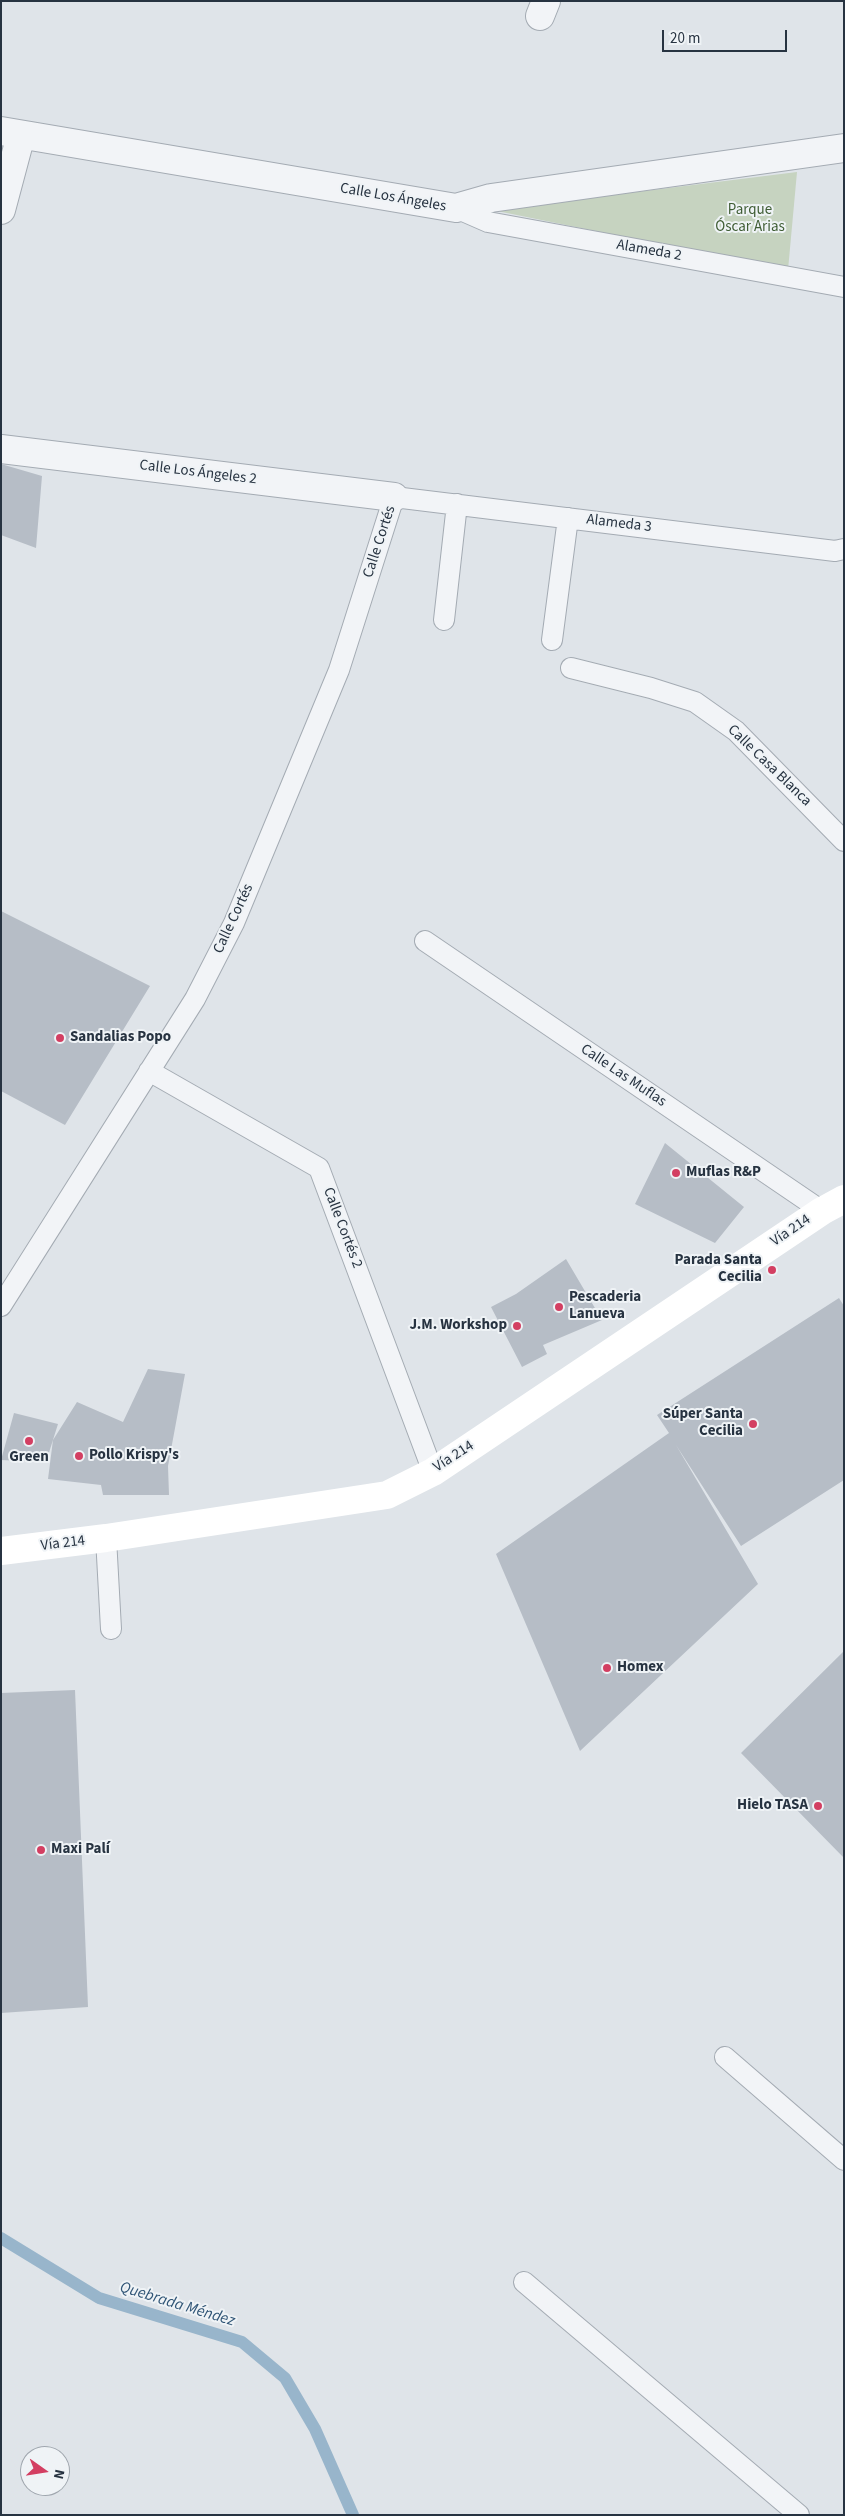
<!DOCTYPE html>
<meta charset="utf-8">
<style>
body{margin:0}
#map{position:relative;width:845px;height:2516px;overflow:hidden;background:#dfe4e9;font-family:"Source Sans 3",sans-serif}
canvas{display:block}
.frame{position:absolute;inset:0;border:2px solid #273341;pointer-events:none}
.north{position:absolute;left:20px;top:2446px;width:50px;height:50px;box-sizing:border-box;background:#eff3f6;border:1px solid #9fa6ae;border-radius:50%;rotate:103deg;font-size:14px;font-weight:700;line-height:20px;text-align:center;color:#273341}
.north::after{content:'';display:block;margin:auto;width:18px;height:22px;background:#d33f62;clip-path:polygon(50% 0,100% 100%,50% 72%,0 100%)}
.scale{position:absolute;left:662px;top:30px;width:125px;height:22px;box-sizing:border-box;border:2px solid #273341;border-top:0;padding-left:6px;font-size:15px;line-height:18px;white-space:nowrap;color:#273341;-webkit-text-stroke:4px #eff3f6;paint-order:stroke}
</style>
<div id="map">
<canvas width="845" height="2516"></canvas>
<div class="frame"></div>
<div class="north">N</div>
<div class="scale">20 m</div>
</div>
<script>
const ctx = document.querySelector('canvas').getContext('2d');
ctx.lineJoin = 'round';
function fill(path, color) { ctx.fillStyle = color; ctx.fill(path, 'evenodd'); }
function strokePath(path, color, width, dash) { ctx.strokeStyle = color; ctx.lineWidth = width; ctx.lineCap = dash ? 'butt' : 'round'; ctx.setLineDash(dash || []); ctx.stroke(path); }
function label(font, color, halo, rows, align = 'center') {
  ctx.font = font + ' "Source Sans 3",sans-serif'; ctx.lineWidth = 4; ctx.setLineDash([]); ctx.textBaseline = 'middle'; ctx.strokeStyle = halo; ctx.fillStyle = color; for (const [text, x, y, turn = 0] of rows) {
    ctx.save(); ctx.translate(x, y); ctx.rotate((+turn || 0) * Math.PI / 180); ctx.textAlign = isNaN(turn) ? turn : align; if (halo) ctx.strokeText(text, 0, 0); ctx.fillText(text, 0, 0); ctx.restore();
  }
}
fill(new Path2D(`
 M 797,172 L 788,270 L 492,210 Z`), '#c6d3c0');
strokePath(new Path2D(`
 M 1,2238 L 99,2298 L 242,2342 L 285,2378 L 315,2429 L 353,2515`), '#98b5cb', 12);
fill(new Path2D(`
 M 1,464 L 42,476 L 36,548 L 1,535 Z
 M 1,911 L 150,986 L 65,1125 L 1,1091 Z
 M 665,1143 L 744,1207 L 715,1243 L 635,1204 Z
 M 566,1259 L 602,1320 L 543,1345 L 547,1354 L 522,1367 L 491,1307 L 516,1294 Z
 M 839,1298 L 844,1306 L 844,1480 L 741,1546 L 676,1445 L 758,1584 L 580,1751 L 496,1554 L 669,1433 L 657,1415 Z
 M 148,1369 L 185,1374 L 168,1466 L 169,1495 L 103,1495 L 101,1485 L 48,1479 L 53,1440 L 77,1402 L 123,1422 Z
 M 14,1413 L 58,1424 L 46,1462 L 1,1460 Z
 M 844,1651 L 844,1858 L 741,1753 Z
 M 75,1690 L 88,2007 L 1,2013 L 1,1693 Z`), '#b6bdc6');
const service = new Path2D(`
 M 456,208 L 488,222 L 844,287
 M 444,620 L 457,504
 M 552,640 L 568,518
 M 571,668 L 651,688 L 695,702 L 736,731 L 844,841
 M 425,941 L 822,1211
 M 149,1071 L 319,1168 L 433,1472
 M 1,1306 L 195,999 L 234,923 L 339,670 L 394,497 L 835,551 L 844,549
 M 106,1538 L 111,1629
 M 725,2057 L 844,2160
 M 524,2282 L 799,2515`);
const minor = new Path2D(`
 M 540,16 L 546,1
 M 1,131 L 456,208 L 491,198 L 844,148
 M 1,210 L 21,135
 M 1,449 L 394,497`);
strokePath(service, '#a4abb3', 22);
strokePath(minor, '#a4abb3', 30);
strokePath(service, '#f2f4f7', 20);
strokePath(minor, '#f2f4f7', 28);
strokePath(new Path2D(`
 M 1,1551 L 106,1538 L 387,1495 L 433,1472 L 822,1211 L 844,1199`), '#fff', 28);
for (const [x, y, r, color] of [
 [60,1038,5,"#d33f62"],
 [676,1173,5,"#d33f62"],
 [772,1270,5,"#d33f62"],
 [559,1307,5,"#d33f62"],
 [517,1326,5,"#d33f62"],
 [753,1424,5,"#d33f62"],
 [29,1441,5,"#d33f62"],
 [79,1456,5,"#d33f62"],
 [607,1668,5,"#d33f62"],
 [818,1806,5,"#d33f62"],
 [41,1850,5,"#d33f62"]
]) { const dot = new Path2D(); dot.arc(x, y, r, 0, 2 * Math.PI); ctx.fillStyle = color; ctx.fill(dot); strokePath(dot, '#eff3f6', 2); }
label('15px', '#273341', '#eff3f6', [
 ["Calle Los Ángeles",393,198,10],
 ["Alameda 2",649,251,10],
 ["Calle Los Ángeles 2",198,473,7],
 ["Alameda 3",619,524,7],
 ["Calle Cortés",380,542,-72],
 ["Calle Casa Blanca",769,766,44],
 ["Calle Cortés",234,919,-65],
 ["Calle Las Muflas",623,1076,34],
 ["Calle Cortés 2",342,1228,69],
 ["Vía 214",791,1231,-34],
 ["Vía 214",454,1457,-33],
 ["Vía 214",63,1544,-7]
]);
label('15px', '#3f5d34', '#eff3f6', [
 ["Parque",750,211],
 ["Óscar Arias",750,228]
]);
label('bold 15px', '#273341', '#eff3f6', [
 ["Sandalias Popo",70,1038],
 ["Muflas R&P",686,1173],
 ["Parada Santa",762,1261,"right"],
 ["Cecilia",762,1278,"right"],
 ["Pescaderia",569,1298],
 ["Lanueva",569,1315],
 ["J.M. Workshop",507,1326,"right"],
 ["Súper Santa",743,1415,"right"],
 ["Cecilia",743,1432,"right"],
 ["Pollo Krispy's",89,1456],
 ["Green",29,1458,"center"],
 ["Homex",617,1668],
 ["Hielo TASA",808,1806,"right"],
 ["Maxi Palí",51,1850]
], 'left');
label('italic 16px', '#305576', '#eff3f6', [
 ["Quebrada Méndez",177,2305,17]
]);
</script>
